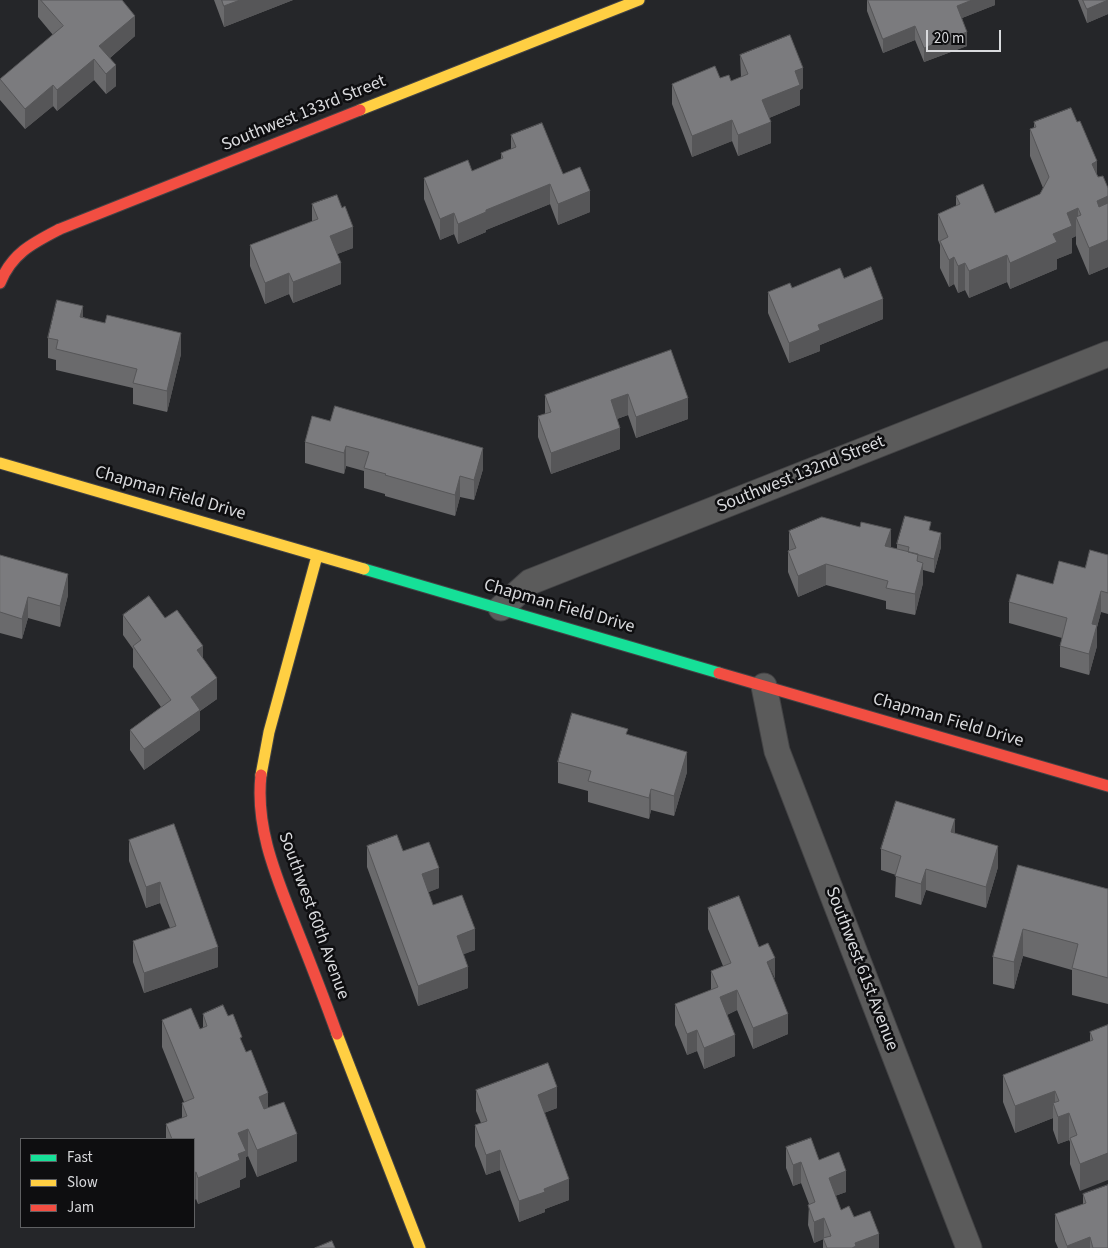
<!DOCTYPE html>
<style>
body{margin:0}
#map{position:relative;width:1108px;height:1248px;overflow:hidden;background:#252629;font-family:"Source Sans 3",sans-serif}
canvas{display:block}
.legend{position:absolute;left:20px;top:1138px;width:175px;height:90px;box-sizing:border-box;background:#0e0e10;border:1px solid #5f6062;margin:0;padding:6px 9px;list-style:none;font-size:15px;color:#d9dadd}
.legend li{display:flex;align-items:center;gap:10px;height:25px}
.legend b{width:25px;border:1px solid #5f6062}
.scale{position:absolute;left:926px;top:30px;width:75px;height:22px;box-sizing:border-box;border:2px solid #d9dadd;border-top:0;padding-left:6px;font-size:15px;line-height:18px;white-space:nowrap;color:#d9dadd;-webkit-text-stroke:4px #0e0e10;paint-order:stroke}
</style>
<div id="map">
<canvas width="1108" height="1248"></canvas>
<ul class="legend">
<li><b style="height:6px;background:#16e098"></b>Fast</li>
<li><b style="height:6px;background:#ffcf43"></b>Slow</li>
<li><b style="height:6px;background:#f24e42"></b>Jam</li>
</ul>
<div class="scale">20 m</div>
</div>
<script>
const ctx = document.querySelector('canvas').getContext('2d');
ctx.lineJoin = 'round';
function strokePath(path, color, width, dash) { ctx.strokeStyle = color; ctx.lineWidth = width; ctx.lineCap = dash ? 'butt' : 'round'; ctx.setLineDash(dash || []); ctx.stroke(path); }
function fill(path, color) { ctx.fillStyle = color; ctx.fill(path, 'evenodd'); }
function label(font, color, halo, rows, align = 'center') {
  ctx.font = font + ' "Source Sans 3",sans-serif'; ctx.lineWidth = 5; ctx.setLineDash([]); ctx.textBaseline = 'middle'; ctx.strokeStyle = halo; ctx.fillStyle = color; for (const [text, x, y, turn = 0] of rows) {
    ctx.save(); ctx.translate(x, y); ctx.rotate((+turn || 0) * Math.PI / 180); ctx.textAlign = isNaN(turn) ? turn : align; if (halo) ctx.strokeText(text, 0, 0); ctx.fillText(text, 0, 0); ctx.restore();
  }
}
const street = new Path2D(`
 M 501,608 L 530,582 L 1108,354
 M 764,686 L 777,751 L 969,1248`);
const fast = new Path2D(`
 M 364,569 L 719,673`);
const slow = new Path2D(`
 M 360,110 L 639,0
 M 0,463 L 364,569
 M 261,775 L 269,732 L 317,556
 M 337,1034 L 420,1248`);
const jam = new Path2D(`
 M 0,283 C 12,253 33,243 60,229 L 360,110
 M 719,673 L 1108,786
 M 261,775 C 255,829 277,878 296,927 C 310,962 324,998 337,1034`);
strokePath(street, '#434345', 27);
strokePath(fast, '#434345', 13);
strokePath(slow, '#434345', 13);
strokePath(jam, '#434345', 13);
strokePath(street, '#5b5b5b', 25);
strokePath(fast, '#16e098', 11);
strokePath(slow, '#ffcf43', 11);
strokePath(jam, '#f24e42', 11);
fill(new Path2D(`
 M 38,0 L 122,0 L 135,36 L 110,58 L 116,86 L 106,94 L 94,80 L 57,111 L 53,106 L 25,129 L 0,100 L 0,79 L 53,35 L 38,17 Z
 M 214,0 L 293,0 L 224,27 Z
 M 867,0 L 995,0 L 995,5 L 962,18 L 967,46 L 924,62 L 915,40 L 883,53 L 867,11 Z
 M 1078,0 L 1108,0 L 1108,14 L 1087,23 Z
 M 740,55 L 803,88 L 800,90 L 800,105 L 769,118 L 771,143 L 738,156 L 732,141 L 692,157 L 672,104 L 672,84 L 720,78 L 731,81 L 741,77 Z
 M 1034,122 L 1097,175 L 1108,188 L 1108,267 L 1089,275 L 1076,244 L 1076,236 L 1072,238 L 1072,253 L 1057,259 L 1057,269 L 1010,289 L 1007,282 L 969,298 L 965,290 L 958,293 L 954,284 L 949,287 L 940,268 L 940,245 L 938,240 L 938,214 L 956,206 L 956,196 L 995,213 L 1040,194 L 1043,188 L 1030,156 L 1030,129 L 1034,128 Z
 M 511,135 L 563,174 L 590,212 L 558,225 L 550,204 L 486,230 L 486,232 L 458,244 L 454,234 L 440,240 L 424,199 L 424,178 L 472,171 L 501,159 L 501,153 L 511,149 Z
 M 312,204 L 353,248 L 337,254 L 341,284 L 293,303 L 289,294 L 265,304 L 250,266 L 250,245 L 312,222 Z
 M 844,278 L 883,319 L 820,345 L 820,351 L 789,363 L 768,313 L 768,292 Z
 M 83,317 L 181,354 L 167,412 L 133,404 L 133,388 L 56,370 L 56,360 L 48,358 L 48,338 Z
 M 671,350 L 688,419 L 636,438 L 628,415 L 617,419 L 620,449 L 551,474 L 538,437 L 538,416 L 545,414 L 545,395 Z
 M 312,416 L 483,469 L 474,500 L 460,497 L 455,516 L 385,496 L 385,494 L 364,488 L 364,471 L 346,466 L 344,474 L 305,463 L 305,442 Z
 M 931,530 L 941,547 L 934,573 L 923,570 L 923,583 L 915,615 L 886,609 L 886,601 L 826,585 L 798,597 L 788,572 L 788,551 L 789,550 L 789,531 L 897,549 L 897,544 Z
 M 0,555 L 68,595 L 60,627 L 28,618 L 22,639 L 0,633 Z
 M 1108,555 L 1108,614 L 1101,612 L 1097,627 L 1097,646 L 1089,675 L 1060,667 L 1060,646 L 1062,638 L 1009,623 L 1009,602 L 1053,584 L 1085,568 Z
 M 123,615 L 165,618 L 203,659 L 217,699 L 200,711 L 200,730 L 144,770 L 130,750 L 130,730 L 161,707 L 133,667 L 133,649 L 123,635 Z
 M 628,735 L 687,772 L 674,816 L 651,810 L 649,819 L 588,802 L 588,791 L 558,783 L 558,762 Z
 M 174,824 L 218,967 L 144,993 L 133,962 L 133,941 L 170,928 L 160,903 L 146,908 L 129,861 L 129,840 Z
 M 955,833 L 998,867 L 986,908 L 926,890 L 921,905 L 895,897 L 896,875 L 881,870 L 881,849 Z
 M 367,846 L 403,851 L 439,888 L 428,892 L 433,905 L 475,950 L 463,954 L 468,988 L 418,1006 L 367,867 Z
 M 1018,865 L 1108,889 L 1108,1004 L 1072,995 L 1072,970 L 1023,956 L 1014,989 L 993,984 L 993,957 Z
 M 708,908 L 759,947 L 774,979 L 788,1034 L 753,1049 L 737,1010 L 727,1015 L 735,1056 L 704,1069 L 697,1051 L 687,1055 L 675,1025 L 675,1004 L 711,990 L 711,971 L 723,966 L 708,929 Z
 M 203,1014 L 228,1016 L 242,1044 L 268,1108 L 297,1161 L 257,1177 L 248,1156 L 246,1157 L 246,1177 L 240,1180 L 240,1187 L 198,1204 L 196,1199 L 194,1200 L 194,1139 L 166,1139 L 166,1124 L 182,1118 L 182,1103 L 184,1102 L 162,1047 L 162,1020 L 200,1029 L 203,1028 Z
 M 1108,1025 L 1080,1191 L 1070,1164 L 1070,1142 L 1069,1140 L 1058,1144 L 1053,1130 L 1053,1118 L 1015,1133 L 1003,1102 L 1003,1075 L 1090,1041 L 1090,1032 Z
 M 476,1090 L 557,1108 L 544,1113 L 569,1200 L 545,1209 L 545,1212 L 519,1222 L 500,1170 L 486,1175 L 475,1146 L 475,1125 L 481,1123 L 476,1111 Z
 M 786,1147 L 819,1160 L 846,1192 L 835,1196 L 841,1210 L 854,1217 L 879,1248 L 823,1248 L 823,1239 L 814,1243 L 808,1225 L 809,1204 L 801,1183 L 793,1186 L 786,1168 Z
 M 1083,1194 L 1108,1248 L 1058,1248 L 1055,1241 L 1055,1214 L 1083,1204 Z`), '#6a6a6c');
fill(new Path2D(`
 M 240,0 L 293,0 L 224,27 L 224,6 Z
 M 972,0 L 995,0 L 995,5 L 957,20 L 957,6 Z
 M 1108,0 L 1108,14 L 1087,23 L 1087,9 Z
 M 135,16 L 135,36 L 99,67 L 99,46 Z
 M 915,26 L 915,40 L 883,53 L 883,39 Z
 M 967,32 L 967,46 L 924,62 L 924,48 Z
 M 94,59 L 94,80 L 57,111 L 57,90 Z
 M 116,65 L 116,86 L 106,94 L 106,74 Z
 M 803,68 L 803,88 L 800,90 L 800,105 L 762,121 L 762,100 L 795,71 Z
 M 53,85 L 53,106 L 25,129 L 25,109 Z
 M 732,120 L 732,141 L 692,157 L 692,136 Z
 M 771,122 L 771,143 L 738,156 L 738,135 Z
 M 1097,161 L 1097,188 L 1092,164 Z
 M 550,184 L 550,204 L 486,230 L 486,232 L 458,244 L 458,224 L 486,210 Z
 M 590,191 L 590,212 L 558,225 L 558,204 Z
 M 1108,196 L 1108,223 L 1097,228 L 1097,201 Z
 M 1078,208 L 1078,222 L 1076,217 L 1076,236 L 1072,238 L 1072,253 L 1057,259 L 1057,269 L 1010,289 L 1010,263 L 1053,234 L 1067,213 Z
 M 454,213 L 454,234 L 440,240 L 440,219 Z
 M 353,227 L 353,248 L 330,257 L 330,236 Z
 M 1108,240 L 1108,267 L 1089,275 L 1089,248 Z
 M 1007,255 L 1007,282 L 969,298 L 969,271 Z
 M 954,257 L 954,284 L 949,287 L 949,260 Z
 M 341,263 L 341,284 L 293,303 L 293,282 Z
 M 965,263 L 965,290 L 958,293 L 958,266 Z
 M 289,273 L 289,294 L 265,304 L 265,283 Z
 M 883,299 L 883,319 L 820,345 L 820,351 L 789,363 L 789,343 L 818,325 Z
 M 83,306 L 83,327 L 80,317 Z
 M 181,333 L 181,354 L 167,412 L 167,391 Z
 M 628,394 L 628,415 L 611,421 L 611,400 Z
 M 688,398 L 688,419 L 636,438 L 636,417 Z
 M 620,428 L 620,449 L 551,474 L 551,453 Z
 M 346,446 L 346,466 L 344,474 L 344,453 Z
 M 483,448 L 483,469 L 474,500 L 474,480 Z
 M 460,476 L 460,497 L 455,516 L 455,495 Z
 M 891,529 L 891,550 L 885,546 Z
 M 941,533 L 941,547 L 934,573 L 934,559 Z
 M 923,563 L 923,583 L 915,615 L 915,594 Z
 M 826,564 L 826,585 L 798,597 L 798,576 Z
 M 68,574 L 68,595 L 60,627 L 60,606 Z
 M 1101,591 L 1101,612 L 1097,627 L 1097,646 L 1089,675 L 1089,654 L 1092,624 Z
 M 28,597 L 28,618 L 22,639 L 22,619 Z
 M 203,646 L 203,667 L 197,650 Z
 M 217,678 L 217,699 L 200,711 L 200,730 L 144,770 L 144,749 L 191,697 Z
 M 687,752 L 687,772 L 674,816 L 674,796 Z
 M 651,789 L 651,810 L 649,819 L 649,798 Z
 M 955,819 L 955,839 L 951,832 Z
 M 998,846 L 998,867 L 986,908 L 986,887 Z
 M 439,868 L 439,888 L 422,895 L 422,874 Z
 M 926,869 L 926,890 L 921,905 L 921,884 Z
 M 160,882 L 160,903 L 146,908 L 146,887 Z
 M 475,929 L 475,950 L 457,957 L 457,936 Z
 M 1023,929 L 1023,956 L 1014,989 L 1014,962 Z
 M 218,947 L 218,967 L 144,993 L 144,973 Z
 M 775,958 L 775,979 L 767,962 Z
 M 468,967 L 468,988 L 418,1006 L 418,986 Z
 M 737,990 L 737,1010 L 720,1018 L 720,997 Z
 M 788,1014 L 788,1034 L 753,1049 L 753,1028 Z
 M 697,1030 L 697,1051 L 687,1055 L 687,1034 Z
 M 735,1035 L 735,1056 L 704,1069 L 704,1048 Z
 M 557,1087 L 557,1108 L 538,1115 L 538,1095 Z
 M 1055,1091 L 1055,1109 L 1053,1103 L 1053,1118 L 1015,1133 L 1015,1106 Z
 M 268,1093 L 268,1120 L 259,1097 Z
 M 1069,1113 L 1069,1140 L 1058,1144 L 1058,1117 Z
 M 248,1129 L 248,1156 L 246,1157 L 246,1177 L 240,1180 L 240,1187 L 198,1204 L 198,1178 L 238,1133 Z
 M 297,1134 L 297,1161 L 257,1177 L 257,1150 Z
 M 500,1150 L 500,1170 L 486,1175 L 486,1155 Z
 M 1108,1153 L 1108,1180 L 1080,1191 L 1080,1164 Z
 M 801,1162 L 801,1183 L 793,1186 L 793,1165 Z
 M 846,1171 L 846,1192 L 829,1198 L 829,1178 Z
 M 196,1172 L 196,1199 L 194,1200 L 194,1173 Z
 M 569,1179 L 569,1200 L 545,1209 L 545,1212 L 519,1222 L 519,1201 L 544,1189 Z
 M 824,1218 L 824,1239 L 814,1243 L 814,1222 Z
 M 879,1234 L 879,1248 L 852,1248 L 855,1243 Z
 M 1090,1237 L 1090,1248 L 1067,1248 L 1067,1246 Z`), '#565658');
const building = new Path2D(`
 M 41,0 L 122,0 L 135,16 L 99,46 L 116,65 L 106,74 L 94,59 L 57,90 L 53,85 L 25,109 L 0,79 L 63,26 Z
 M 222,0 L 240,0 L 224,6 Z
 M 868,0 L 972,0 L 957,6 L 967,32 L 924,48 L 915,26 L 883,39 Z
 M 1083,0 L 1108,0 L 1087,9 Z
 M 790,35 L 803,68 L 795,71 L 800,85 L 762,100 L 771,122 L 738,135 L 732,120 L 692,136 L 672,84 L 715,66 L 720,78 L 729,75 L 731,81 L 748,74 L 740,55 Z
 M 1071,108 L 1077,122 L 1080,121 L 1097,161 L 1092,164 L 1098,177 L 1103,176 L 1108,188 L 1108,196 L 1097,201 L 1099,207 L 1108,203 L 1108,240 L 1089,248 L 1076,217 L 1081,215 L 1078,208 L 1067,213 L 1072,226 L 1053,234 L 1057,242 L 1010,263 L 1007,255 L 969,271 L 965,263 L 958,266 L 954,257 L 949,260 L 940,241 L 948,237 L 938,214 L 960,204 L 956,196 L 983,184 L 995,213 L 1040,194 L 1049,177 L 1030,129 L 1036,127 L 1034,122 Z
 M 542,123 L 563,174 L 580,167 L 590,191 L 558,204 L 550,184 L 486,210 L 486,212 L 458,224 L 454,213 L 440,219 L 424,178 L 468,160 L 472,171 L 503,158 L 501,153 L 516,147 L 511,135 Z
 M 337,195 L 342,208 L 345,206 L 353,227 L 330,236 L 341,263 L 293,282 L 289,273 L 265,283 L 250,245 L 318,219 L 312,204 Z
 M 871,267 L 883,299 L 818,325 L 820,330 L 789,343 L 768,292 L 790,283 L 792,288 L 840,268 L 844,278 Z
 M 57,300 L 83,306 L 80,317 L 105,323 L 107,315 L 181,333 L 167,391 L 133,383 L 137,369 L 56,349 L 58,340 L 48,338 Z
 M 671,350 L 688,398 L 636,417 L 628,394 L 611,400 L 620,428 L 551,453 L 538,416 L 551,412 L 545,395 Z
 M 335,406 L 483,448 L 474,480 L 460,476 L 455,495 L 385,475 L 386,474 L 364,468 L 369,452 L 346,446 L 344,453 L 305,442 L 312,416 L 330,421 Z
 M 905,516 L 931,522 L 929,530 L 941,533 L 934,559 L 908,552 L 909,547 L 897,544 Z
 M 822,517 L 860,527 L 861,522 L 891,529 L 885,546 L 918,554 L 917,561 L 923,563 L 915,594 L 886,588 L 888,581 L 826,564 L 798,576 L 788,551 L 796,548 L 789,531 Z
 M 1090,550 L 1108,555 L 1108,593 L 1101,591 L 1092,624 L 1097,625 L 1089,654 L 1060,646 L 1067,618 L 1009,602 L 1017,574 L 1053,584 L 1059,561 L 1085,568 Z
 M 0,555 L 68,574 L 60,606 L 28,597 L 22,619 L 0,612 Z
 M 149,596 L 165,618 L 177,610 L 203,646 L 197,650 L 217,678 L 191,697 L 200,710 L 144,749 L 130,730 L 171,700 L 133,646 L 141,640 L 123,615 Z
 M 572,713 L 628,729 L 626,734 L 687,752 L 674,796 L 651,789 L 649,798 L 588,781 L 591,771 L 558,762 Z
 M 896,801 L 955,819 L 951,832 L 998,846 L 986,887 L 926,869 L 921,884 L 895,876 L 901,856 L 881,849 Z
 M 174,824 L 218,947 L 144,973 L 133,941 L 176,926 L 160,882 L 146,887 L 129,840 Z
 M 397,835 L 403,851 L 429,842 L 439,868 L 422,874 L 433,905 L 462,895 L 475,929 L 457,936 L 468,967 L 418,986 L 367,846 Z
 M 1018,865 L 1108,889 L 1108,978 L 1072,968 L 1078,944 L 1023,929 L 1014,962 L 993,957 Z
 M 739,896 L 759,947 L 768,943 L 775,958 L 767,962 L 788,1014 L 753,1028 L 737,990 L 720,997 L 735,1035 L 704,1048 L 697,1030 L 687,1034 L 675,1004 L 718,987 L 711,971 L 731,963 L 708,908 Z
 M 223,1005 L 228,1016 L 233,1014 L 242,1037 L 240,1038 L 246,1052 L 251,1050 L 268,1093 L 259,1097 L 264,1109 L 284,1102 L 297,1134 L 257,1150 L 248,1129 L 238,1133 L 246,1151 L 238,1154 L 240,1160 L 198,1178 L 196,1172 L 194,1173 L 194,1139 L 172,1139 L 166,1124 L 187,1116 L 182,1103 L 194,1098 L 162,1020 L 191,1008 L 200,1029 L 207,1026 L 203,1014 Z
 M 1108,1025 L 1108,1153 L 1080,1164 L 1070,1138 L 1077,1135 L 1069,1113 L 1058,1117 L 1053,1103 L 1059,1101 L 1055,1091 L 1015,1106 L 1003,1075 L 1093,1040 L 1090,1032 Z
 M 548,1063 L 557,1087 L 538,1095 L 569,1179 L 544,1189 L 545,1192 L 519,1201 L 500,1150 L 486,1155 L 475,1125 L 487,1121 L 476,1090 Z
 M 811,1138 L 819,1160 L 839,1152 L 846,1171 L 829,1178 L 841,1210 L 849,1206 L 854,1217 L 870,1211 L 879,1234 L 855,1243 L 856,1246 L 852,1248 L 827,1248 L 823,1238 L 831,1236 L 824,1218 L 814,1222 L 808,1205 L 815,1202 L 801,1162 L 793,1165 L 786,1147 Z
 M 1108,1185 L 1108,1248 L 1093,1248 L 1090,1237 L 1067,1246 L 1055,1214 L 1086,1203 L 1083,1194 Z
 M 332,1241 L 335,1248 L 315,1248 Z`);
fill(building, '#7b7b7e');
strokePath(building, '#565658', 1);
label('18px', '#d9dadd', '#0e0e10', [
 ["Southwest 133rd Street",304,114,-22],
 ["Southwest 132nd Street",801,475,-22],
 ["Chapman Field Drive",170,494,16],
 ["Chapman Field Drive",559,607,16],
 ["Chapman Field Drive",948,721,16],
 ["Southwest 60th Avenue",313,916,70],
 ["Southwest 61st Avenue",861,969,69]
]);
</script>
